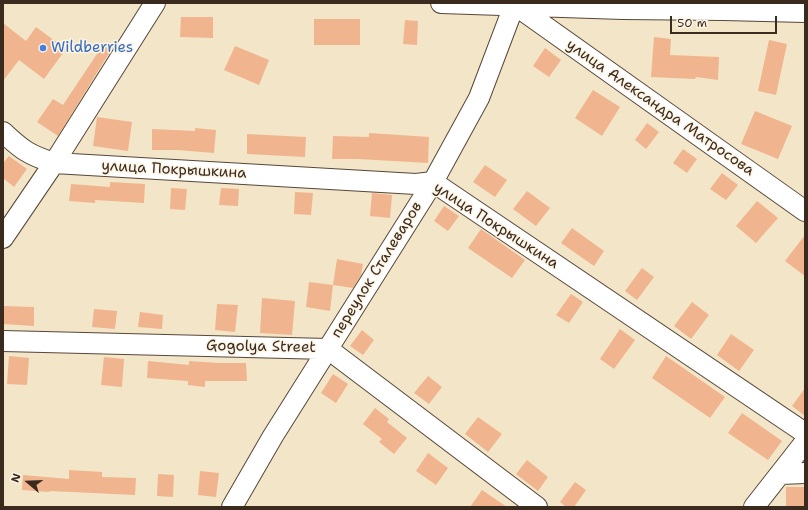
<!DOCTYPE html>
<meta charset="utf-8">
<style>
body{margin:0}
#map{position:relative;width:808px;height:510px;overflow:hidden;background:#f3e5c8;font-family:"Shantell Sans",sans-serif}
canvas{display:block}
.frame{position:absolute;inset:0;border:4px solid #3b2a1e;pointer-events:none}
.north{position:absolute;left:8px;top:462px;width:40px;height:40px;-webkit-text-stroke:3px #fcf5e5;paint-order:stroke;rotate:289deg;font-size:11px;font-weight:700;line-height:16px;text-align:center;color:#3b2a1e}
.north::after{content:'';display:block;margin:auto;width:14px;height:18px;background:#3b2a1e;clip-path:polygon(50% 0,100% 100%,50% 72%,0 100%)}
.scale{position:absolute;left:670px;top:16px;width:107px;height:18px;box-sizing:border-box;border:2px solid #3b2a1e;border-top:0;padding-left:5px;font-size:12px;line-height:14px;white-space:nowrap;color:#3b2a1e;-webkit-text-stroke:3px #fcf5e5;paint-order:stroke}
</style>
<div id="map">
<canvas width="808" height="510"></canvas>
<div class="frame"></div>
<div class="north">N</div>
<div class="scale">50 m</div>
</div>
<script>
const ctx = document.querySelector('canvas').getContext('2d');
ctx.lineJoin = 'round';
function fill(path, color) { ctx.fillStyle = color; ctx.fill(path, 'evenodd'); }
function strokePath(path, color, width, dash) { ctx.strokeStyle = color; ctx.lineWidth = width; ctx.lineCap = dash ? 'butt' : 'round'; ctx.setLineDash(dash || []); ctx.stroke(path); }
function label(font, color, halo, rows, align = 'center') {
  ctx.font = font + ' "Shantell Sans",sans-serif'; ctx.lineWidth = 3; ctx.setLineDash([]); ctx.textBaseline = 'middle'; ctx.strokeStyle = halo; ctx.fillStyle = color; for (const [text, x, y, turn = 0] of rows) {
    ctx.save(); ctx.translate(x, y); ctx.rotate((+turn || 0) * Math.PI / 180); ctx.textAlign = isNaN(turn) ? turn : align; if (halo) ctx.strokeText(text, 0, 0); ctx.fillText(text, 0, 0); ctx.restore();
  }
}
fill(new Path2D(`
 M 181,17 L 213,17 L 213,38 L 180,37 Z
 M 314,19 L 360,19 L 360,45 L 314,45 Z
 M 405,20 L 418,21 L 417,45 L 403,44 Z
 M 3,23 L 26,41 L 36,27 L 66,49 L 44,79 L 19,60 L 3,81 Z
 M 654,37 L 671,39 L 670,55 L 719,57 L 718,80 L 696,77 L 695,79 L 651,77 Z
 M 769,40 L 787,44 L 776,95 L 758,91 Z
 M 103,45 L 111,50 L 58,136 L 37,122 L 53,99 L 63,105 Z
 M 235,46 L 269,60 L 259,85 L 224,70 Z
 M 545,48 L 561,60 L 549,77 L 533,66 Z
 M 593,90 L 620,107 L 602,136 L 575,118 Z
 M 755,111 L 792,126 L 778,159 L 741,144 Z
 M 97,117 L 132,122 L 128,151 L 93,146 Z
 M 647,123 L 659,132 L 646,149 L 635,140 Z
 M 195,128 L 216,130 L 214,153 L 178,150 L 152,150 L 152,129 L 195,131 Z
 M 369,133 L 429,137 L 428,163 L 358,159 L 332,159 L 333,136 L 369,137 Z
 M 247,134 L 306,137 L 305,157 L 247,154 Z
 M 683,149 L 697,159 L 687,173 L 673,163 Z
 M 9,156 L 27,169 L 14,187 L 3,178 L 3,163 Z
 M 485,165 L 507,180 L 495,197 L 473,182 Z
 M 722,173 L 738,185 L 726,200 L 710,189 Z
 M 110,182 L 145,184 L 144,203 L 95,200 L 95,203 L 69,201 L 71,184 L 110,187 Z
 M 171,188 L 187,189 L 185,210 L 170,209 Z
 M 221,188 L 239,189 L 238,206 L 219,205 Z
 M 527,191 L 550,208 L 536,226 L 513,209 Z
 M 295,192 L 313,193 L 311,215 L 294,214 Z
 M 372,193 L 392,195 L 390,218 L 370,216 Z
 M 757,201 L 778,218 L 756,243 L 736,226 Z
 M 444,206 L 459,216 L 448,231 L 434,221 Z
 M 572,228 L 604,251 L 594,266 L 561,243 Z
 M 481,229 L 525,260 L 512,278 L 468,248 Z
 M 805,235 L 805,276 L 785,261 Z
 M 337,259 L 363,264 L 361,275 L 353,288 L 333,285 Z
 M 642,268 L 654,277 L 637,300 L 625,291 Z
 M 309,282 L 333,285 L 330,311 L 306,307 Z
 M 571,294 L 583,302 L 569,323 L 556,315 Z
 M 262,298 L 295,301 L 292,335 L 260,333 Z
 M 692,302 L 709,315 L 691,339 L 674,326 Z
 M 217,304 L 238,305 L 235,332 L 215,330 Z
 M 3,306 L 34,307 L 34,326 L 3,324 Z
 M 94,309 L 117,311 L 115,329 L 92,327 Z
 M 140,312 L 163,315 L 162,329 L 138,327 Z
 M 620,329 L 635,340 L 614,369 L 600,359 Z
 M 362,330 L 374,340 L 363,355 L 350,346 Z
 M 731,334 L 754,350 L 739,371 L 717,355 Z
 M 9,356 L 29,358 L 27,385 L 7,384 Z
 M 666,356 L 725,397 L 710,418 L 652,378 Z
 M 104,357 L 124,359 L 122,387 L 101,385 Z
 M 148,361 L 189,365 L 189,361 L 218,363 L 246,363 L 247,381 L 205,381 L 205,387 L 188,385 L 188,381 L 147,378 Z
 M 333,374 L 348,384 L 336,403 L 321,393 Z
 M 428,376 L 442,387 L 429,404 L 414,393 Z
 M 805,388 L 805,416 L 792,406 Z
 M 375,408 L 389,419 L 387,422 L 407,438 L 394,454 L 379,442 L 382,439 L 363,424 Z
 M 742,413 L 782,441 L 768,460 L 728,433 Z
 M 478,417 L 502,434 L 488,452 L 465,434 Z
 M 428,453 L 448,468 L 436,485 L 416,471 Z
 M 527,460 L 548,477 L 538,491 L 516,474 Z
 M 69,470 L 102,472 L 102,477 L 136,478 L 135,495 L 50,491 L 49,492 L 22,490 L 23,475 L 69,479 Z
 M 200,471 L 219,473 L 216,497 L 198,495 Z
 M 158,474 L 174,475 L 173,497 L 157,496 Z
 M 575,482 L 586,490 L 574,507 L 566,507 L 560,502 Z
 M 786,487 L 805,487 L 805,507 L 786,507 Z
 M 482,490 L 507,507 L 470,507 Z`), '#f0b58e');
const minor = new Path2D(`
 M 441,3 L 623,9 L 723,10 L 805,12
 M 515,5 L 805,211
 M 3,132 C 22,150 29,155 54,163 L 416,184 L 433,182 L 805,433
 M 3,238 L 54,163 L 155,3
 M 3,341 L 328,349 L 537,507
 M 780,474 L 805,473
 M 232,507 L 273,436 L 433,182 L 479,98 L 515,3
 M 754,507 L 805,442`);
strokePath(minor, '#574638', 22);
strokePath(minor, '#fff', 20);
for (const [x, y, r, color] of [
 [43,48,4,"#3f7fe0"]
]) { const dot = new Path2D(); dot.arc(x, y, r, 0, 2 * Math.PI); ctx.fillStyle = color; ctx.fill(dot); strokePath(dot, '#fcf5e5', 1.5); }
label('15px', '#366cbe', '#fcf5e5', [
 ["Wildberries",51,48]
], 'left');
label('15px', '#3b2a1e', '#fcf5e5', [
 ["улица Александра Матросова",660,108,35],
 ["улица Покрышкина",174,170,3],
 ["улица Покрышкина",496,226,33],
 ["переулок Сталеваров",377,270,-58],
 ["Gogolya Street",261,347,1]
]);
</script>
